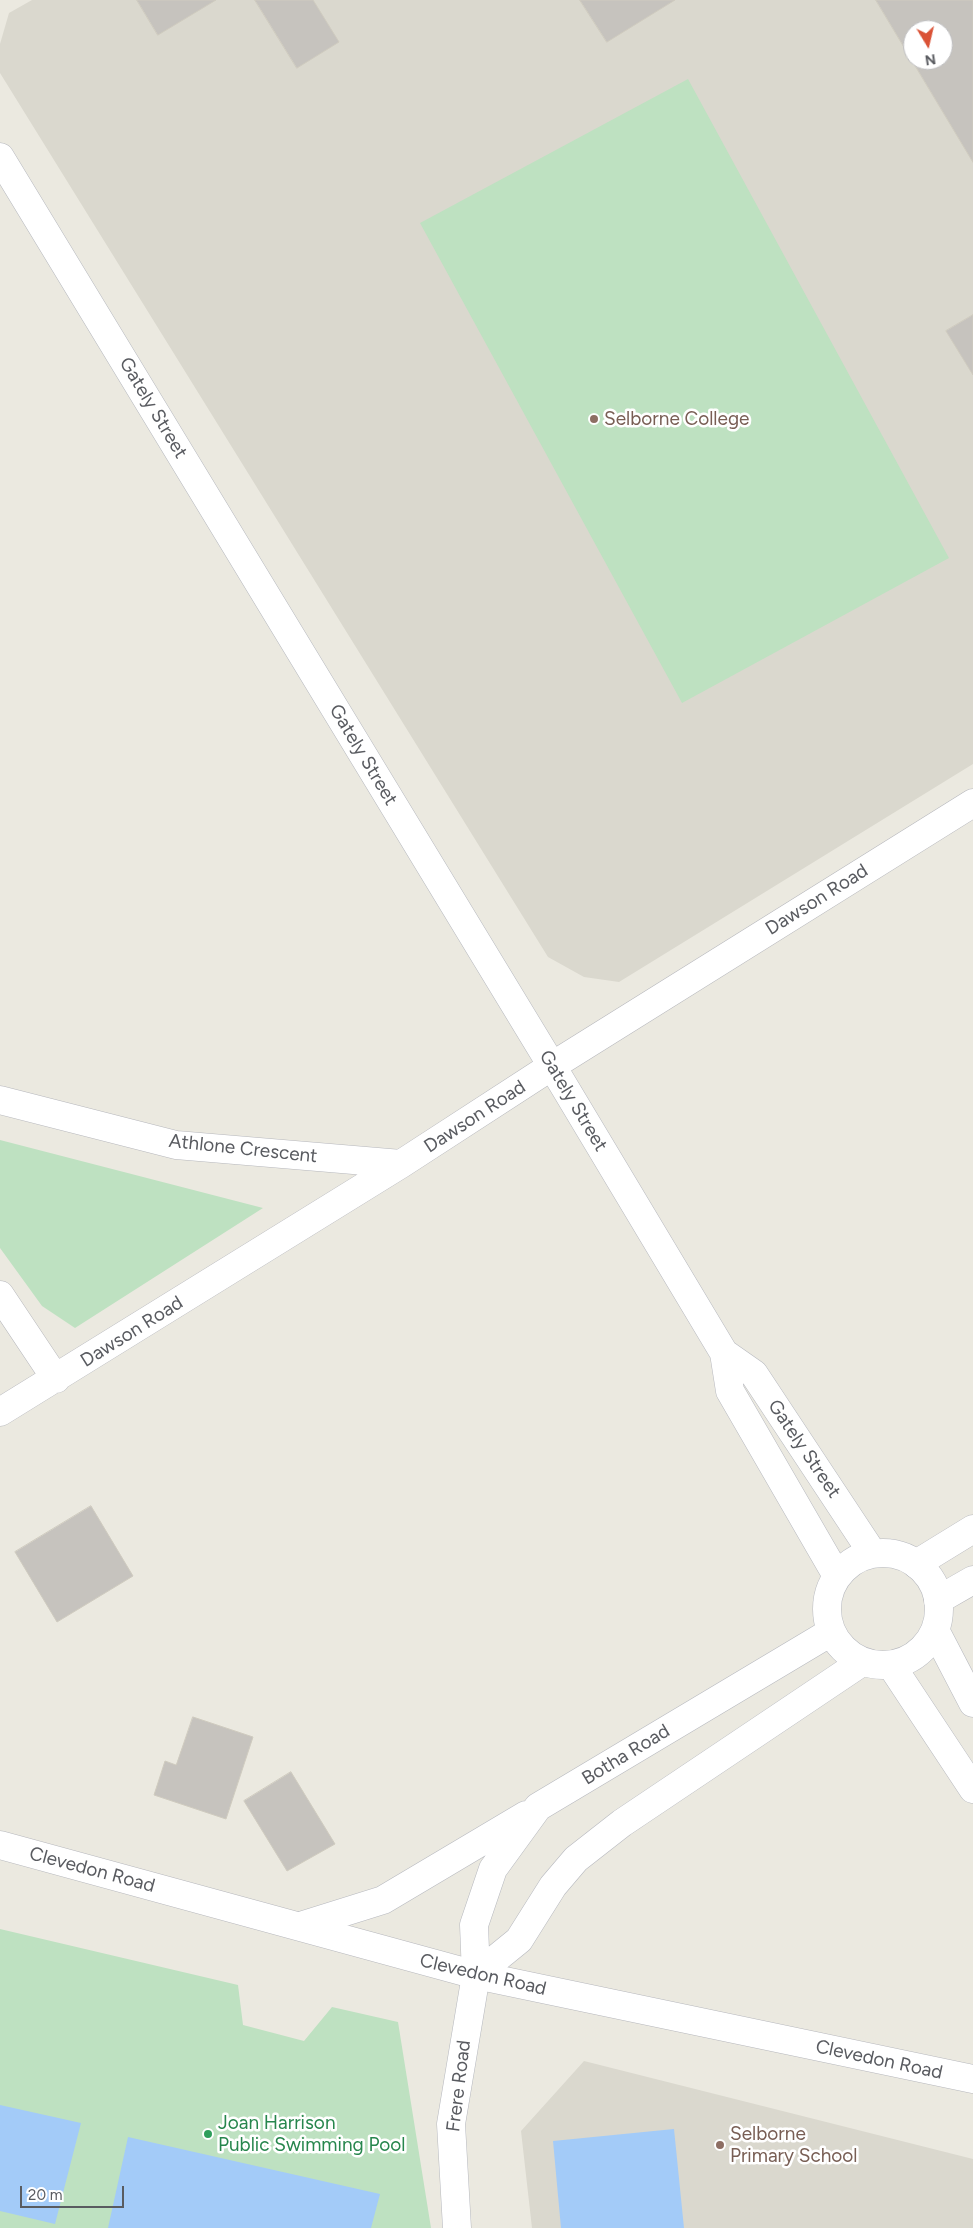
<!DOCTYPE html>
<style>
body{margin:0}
#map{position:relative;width:973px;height:2228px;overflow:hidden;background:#ebe9e0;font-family:Figtree,sans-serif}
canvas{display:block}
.north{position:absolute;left:903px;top:20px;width:50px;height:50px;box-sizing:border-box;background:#fff;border:1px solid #bdbdbf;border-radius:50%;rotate:171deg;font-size:14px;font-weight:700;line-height:20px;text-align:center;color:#595b60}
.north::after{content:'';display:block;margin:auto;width:18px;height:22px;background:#da5236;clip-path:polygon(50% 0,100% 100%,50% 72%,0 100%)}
.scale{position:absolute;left:20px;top:2186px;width:104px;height:22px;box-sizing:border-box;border:2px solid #595b60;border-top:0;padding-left:6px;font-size:15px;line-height:18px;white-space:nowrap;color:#595b60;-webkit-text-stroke:4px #fff;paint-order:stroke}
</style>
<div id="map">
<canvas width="973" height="2228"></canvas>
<div class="north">N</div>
<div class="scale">20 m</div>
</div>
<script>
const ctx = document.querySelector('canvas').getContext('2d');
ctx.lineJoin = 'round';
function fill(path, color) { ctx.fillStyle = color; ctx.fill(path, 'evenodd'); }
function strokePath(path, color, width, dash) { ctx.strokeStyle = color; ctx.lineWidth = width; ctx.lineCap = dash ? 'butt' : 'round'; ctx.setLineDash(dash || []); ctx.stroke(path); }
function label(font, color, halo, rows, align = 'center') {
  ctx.font = font + ' Figtree,sans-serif'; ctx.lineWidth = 5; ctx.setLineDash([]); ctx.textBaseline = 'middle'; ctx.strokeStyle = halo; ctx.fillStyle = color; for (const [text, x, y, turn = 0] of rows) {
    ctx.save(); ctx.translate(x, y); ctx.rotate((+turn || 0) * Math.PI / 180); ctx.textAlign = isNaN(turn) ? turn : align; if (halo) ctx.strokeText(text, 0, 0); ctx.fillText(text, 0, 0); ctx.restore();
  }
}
fill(new Path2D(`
 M 32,0 L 973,0 L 973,764 L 619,982 L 584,977 L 548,957 L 0,73 L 0,44 L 9,13 ZM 913,30 L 943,30 L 943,60 L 913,60 Z
 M 584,2061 L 973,2159 L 973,2228 L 532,2228 L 521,2131 Z`), '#dad8ce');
fill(new Path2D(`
 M 688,79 L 949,558 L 682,703 L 420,223 Z
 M 0,1140 L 263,1208 L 75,1328 L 42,1306 L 0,1248 Z
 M 0,1929 L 238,1985 L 243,2025 L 304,2041 L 332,2007 L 398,2022 L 431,2228 L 0,2228 Z`), '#bee1c1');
fill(new Path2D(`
 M 0,2105 L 81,2123 L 55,2224 L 0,2211 Z
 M 674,2129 L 684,2228 L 561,2228 L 553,2141 Z
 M 128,2137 L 380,2194 L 371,2228 L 108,2228 Z`), '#a3cbf8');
const building = new Path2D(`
 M 137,0 L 216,0 L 158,35 Z
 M 255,0 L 313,0 L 339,42 L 297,68 Z
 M 580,0 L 675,0 L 607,42 Z
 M 876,0 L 973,0 L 973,162 ZM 913,30 L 943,30 L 943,60 L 913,60 Z
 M 973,315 L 973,375 L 946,331 Z
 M 91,1506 L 133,1576 L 57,1622 L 15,1552 Z
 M 193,1717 L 253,1737 L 226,1819 L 154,1795 L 165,1761 L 176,1765 Z
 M 291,1772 L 335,1844 L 287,1871 L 244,1801 Z`);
fill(building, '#c6c3be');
strokePath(building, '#cfcbbf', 1);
const street = new Path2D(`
 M 0,1100 L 176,1145 L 401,1164
 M 0,1295 L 56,1379
 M 0,1412 L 401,1164 L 552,1066 L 973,803
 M 916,1564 L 973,1529
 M 938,1600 L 973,1580
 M 0,1845 L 476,1975 L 973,2079`);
const secondary = new Path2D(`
 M 0,157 L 552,1066 L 724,1353 L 730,1391 L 837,1576
 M 724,1353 L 754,1374 L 873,1554
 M827 1609a56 56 0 1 1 112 0a56 56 0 1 1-112 0Z
 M 935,1630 L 973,1703
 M 891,1665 L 973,1789
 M 300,1926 L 383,1900 L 526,1815
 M 476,1975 L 519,1940 L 553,1886 L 576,1859 L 622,1823 L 862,1662
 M 457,2228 L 451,2124 L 476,1975 L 474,1925 L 493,1869 L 538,1807 L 831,1632`);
strokePath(street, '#b6b7bc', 29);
strokePath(secondary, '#b6b8be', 29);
strokePath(street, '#fff', 28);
strokePath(secondary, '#fff', 28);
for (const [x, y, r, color] of [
 [594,419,5,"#8d6e63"],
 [208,2134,5,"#2e9e5b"],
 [720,2145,5,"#8d6e63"]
]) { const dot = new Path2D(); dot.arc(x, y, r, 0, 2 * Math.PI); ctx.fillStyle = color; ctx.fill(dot); strokePath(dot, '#fff', 2); }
label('19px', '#595b60', '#fff', [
 ["Gately Street",153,408,59],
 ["Gately Street",363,755,59],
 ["Dawson Road",817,900,-32],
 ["Gately Street",573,1101,59],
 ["Dawson Road",475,1117,-33],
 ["Athlone Crescent",243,1149,6],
 ["Dawson Road",132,1332,-32],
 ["Gately Street",804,1449,56],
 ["Botha Road",626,1755,-31],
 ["Clevedon Road",92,1870,15],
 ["Clevedon Road",483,1975,13],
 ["Clevedon Road",879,2060,12],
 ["Frere Road",459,2086,-83]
]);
label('19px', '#785e54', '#fff', [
 ["Selborne College",604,419],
 ["Selborne",730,2134],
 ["Primary School",730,2156]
], 'left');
label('19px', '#27864d', '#fff', [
 ["Joan Harrison",218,2123],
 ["Public Swimming Pool",218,2145]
], 'left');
</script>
